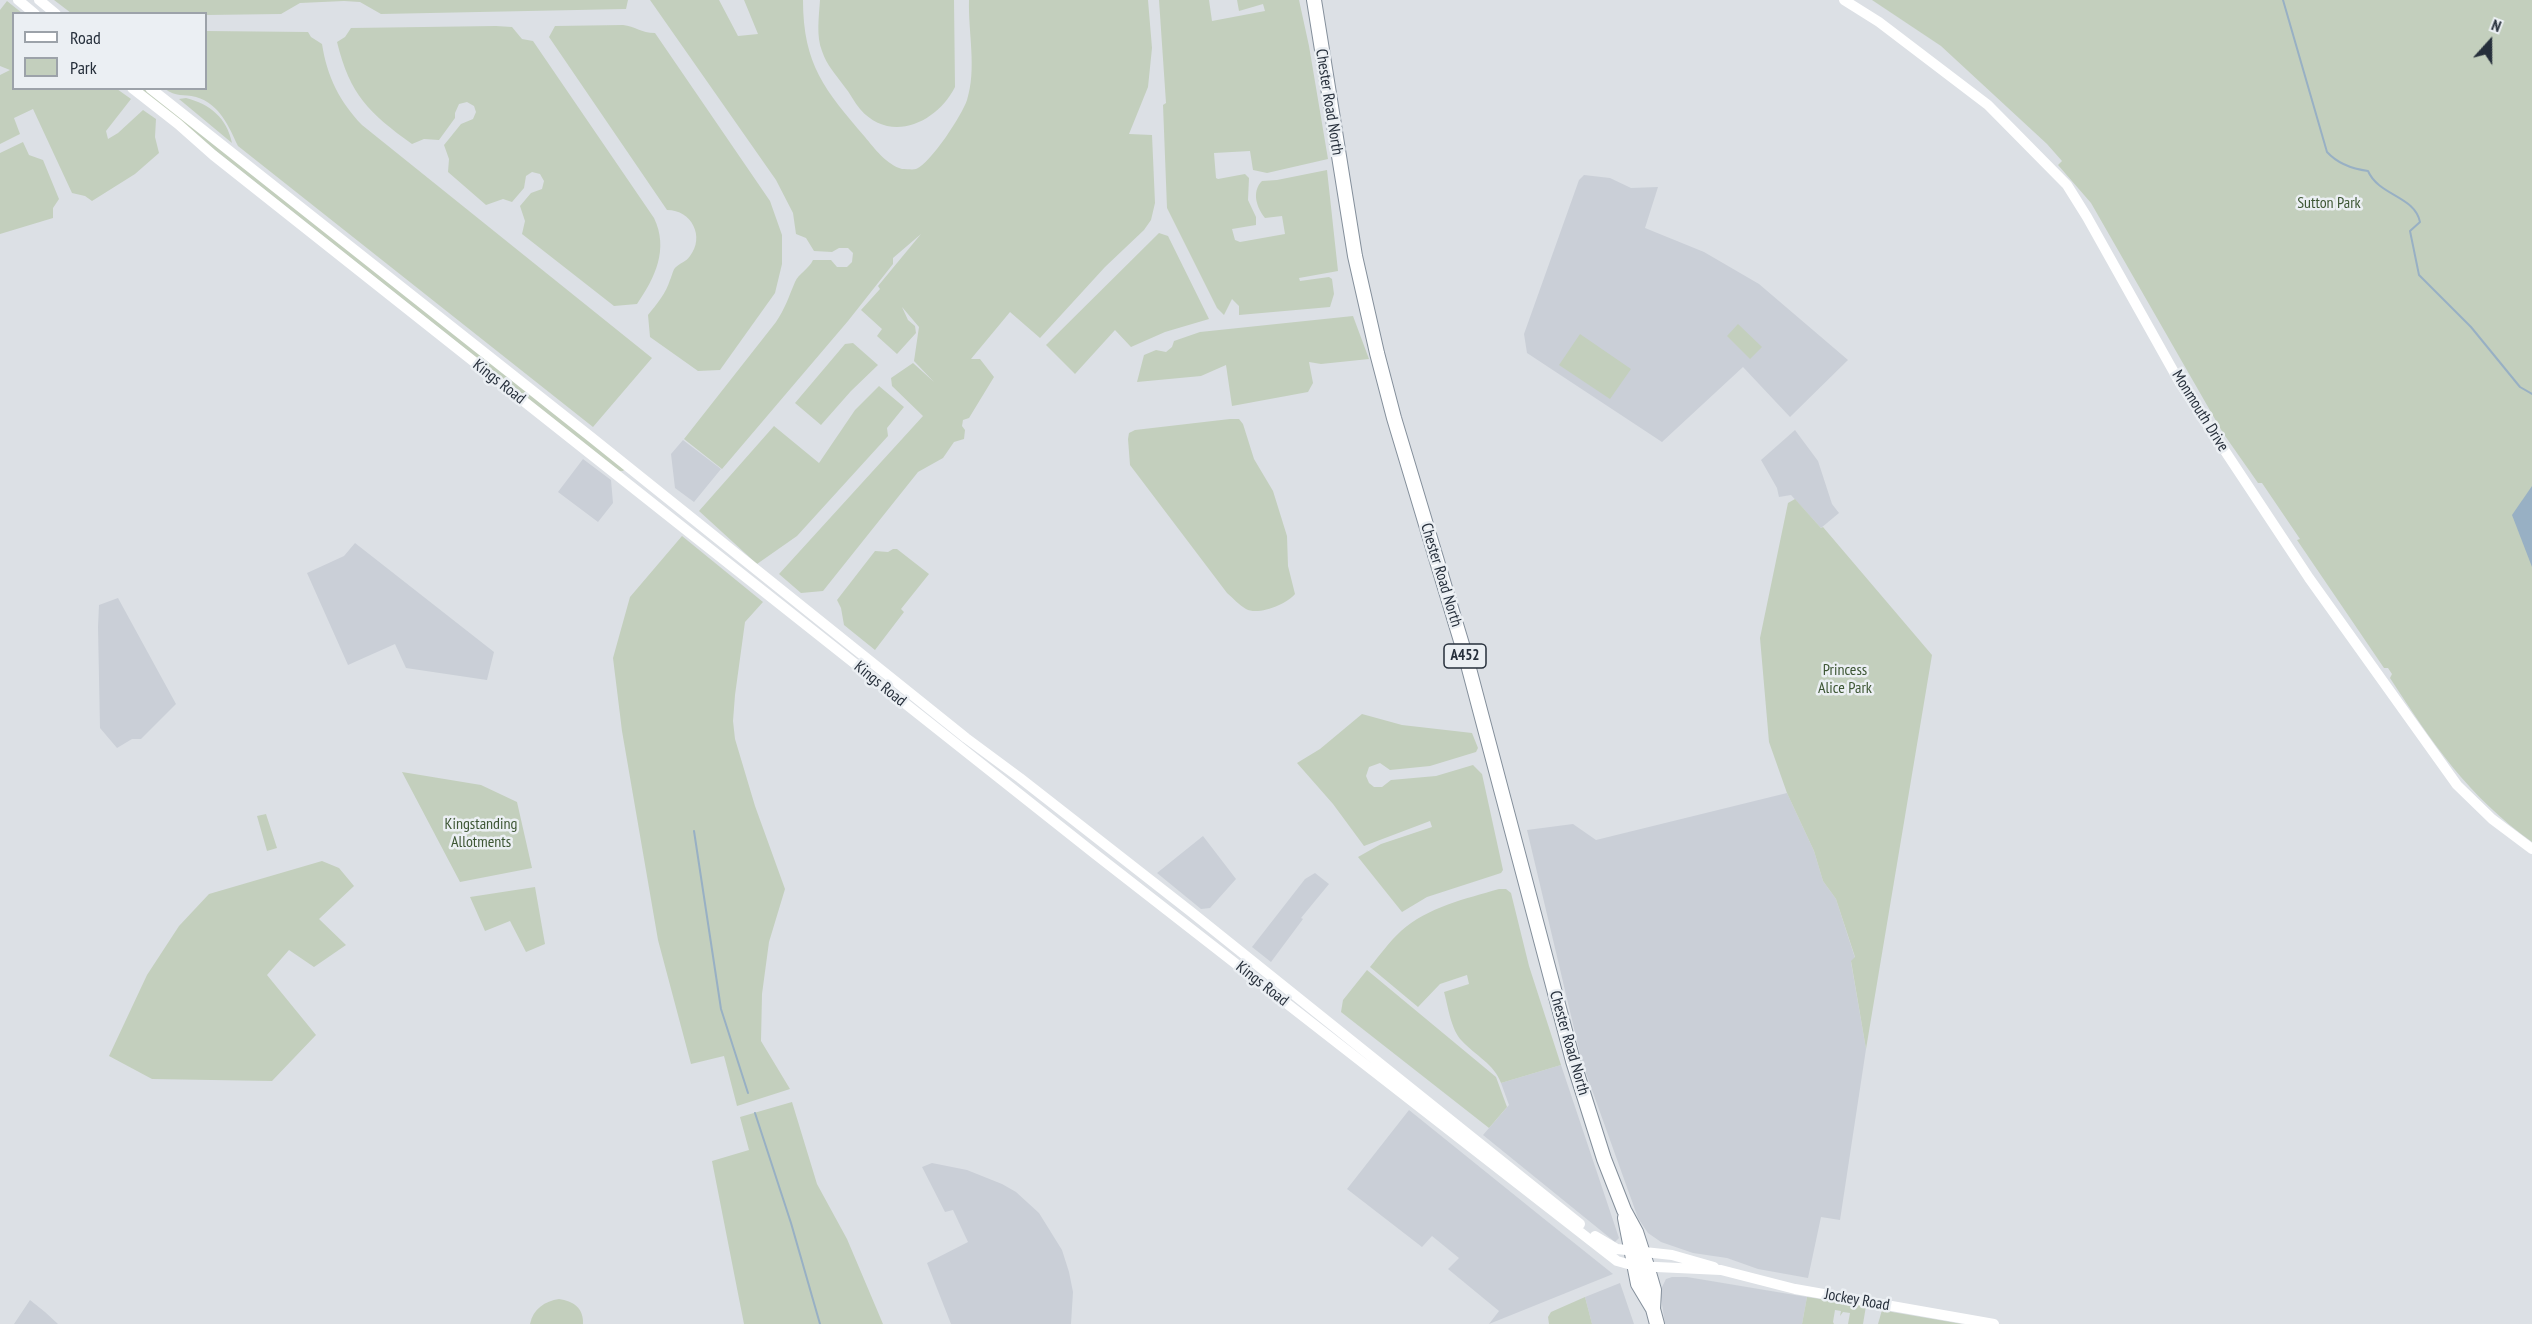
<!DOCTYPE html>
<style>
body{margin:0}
#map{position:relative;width:2532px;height:1324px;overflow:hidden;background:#dce0e5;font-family:"PT Sans Narrow",sans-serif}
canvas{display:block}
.legend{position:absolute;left:12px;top:12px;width:195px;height:78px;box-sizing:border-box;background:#ebeff3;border:2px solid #9ca2a9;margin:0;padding:8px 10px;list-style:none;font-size:18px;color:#262f3b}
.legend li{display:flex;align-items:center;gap:12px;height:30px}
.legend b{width:30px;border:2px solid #9ca2a9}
.north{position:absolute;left:2460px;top:12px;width:60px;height:60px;-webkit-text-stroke:4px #ebeff3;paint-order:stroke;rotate:21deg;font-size:16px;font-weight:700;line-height:24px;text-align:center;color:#262f3b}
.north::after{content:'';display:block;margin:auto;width:21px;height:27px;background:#262f3b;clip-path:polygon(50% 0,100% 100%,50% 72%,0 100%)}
</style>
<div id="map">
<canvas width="2532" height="1324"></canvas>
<ul class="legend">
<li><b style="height:8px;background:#fff"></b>Road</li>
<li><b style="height:16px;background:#c3cfbd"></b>Park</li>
</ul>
<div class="north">N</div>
</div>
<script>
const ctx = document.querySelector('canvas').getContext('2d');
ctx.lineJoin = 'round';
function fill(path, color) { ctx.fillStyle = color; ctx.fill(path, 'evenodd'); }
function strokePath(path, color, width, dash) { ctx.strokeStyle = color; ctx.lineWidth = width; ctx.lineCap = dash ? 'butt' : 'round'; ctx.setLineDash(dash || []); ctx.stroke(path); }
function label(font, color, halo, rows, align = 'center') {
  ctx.font = font + ' "PT Sans Narrow",sans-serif'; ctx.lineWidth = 5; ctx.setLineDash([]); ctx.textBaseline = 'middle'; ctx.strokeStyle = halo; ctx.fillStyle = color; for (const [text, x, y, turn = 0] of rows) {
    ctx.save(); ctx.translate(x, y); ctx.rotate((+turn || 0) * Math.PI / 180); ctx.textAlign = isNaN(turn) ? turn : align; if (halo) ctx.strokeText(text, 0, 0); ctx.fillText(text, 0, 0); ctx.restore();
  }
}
fill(new Path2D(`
 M 1584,175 L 1610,178 L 1631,188 L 1658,187 L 1645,228 L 1704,252 L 1759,284 L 1848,360 L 1790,417 L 1743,367 L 1662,442 L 1527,353 L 1524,334 L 1579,180 Z
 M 1795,430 L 1818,461 L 1832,504 L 1839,513 L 1821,528 L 1791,495 L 1779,497 L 1777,488 L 1761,460 Z
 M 683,440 L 721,469 L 694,502 L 675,488 L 671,454 Z
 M 583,459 L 611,480 L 613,503 L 598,522 L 558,492 Z
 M 355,543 L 494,652 L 487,680 L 406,668 L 395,644 L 348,665 L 307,573 L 344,556 Z
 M 118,598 L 176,704 L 141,739 L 132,739 L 117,748 L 100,728 L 98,627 L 99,605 Z
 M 1787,793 L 1814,851 L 1823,881 L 1836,899 L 1855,958 L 1851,962 L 1866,1049 L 1840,1220 L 1821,1217 L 1808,1278 L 1758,1269 L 1727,1258 L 1693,1253 L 1661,1242 L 1648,1233 L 1638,1218 L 1582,1062 L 1527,830 L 1573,824 L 1596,840 Z
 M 1203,836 L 1236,879 L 1210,908 L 1201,909 L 1157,873 Z
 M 1315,873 L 1329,884 L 1301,918 L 1303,919 L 1271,962 L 1252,947 L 1305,879 Z
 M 1561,1065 L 1619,1238 L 1615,1242 L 1483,1135 L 1509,1105 L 1501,1083 Z
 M 1409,1110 L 1543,1218 L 1613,1274 L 1489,1324 L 1499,1311 L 1448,1269 L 1459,1258 L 1432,1236 L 1422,1247 L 1347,1189 Z
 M 932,1163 L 967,1170 L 1002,1184 L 1016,1192 L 1039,1213 L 1062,1250 L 1069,1272 L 1073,1292 L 1071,1324 L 951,1324 L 927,1263 L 968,1242 L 953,1210 L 945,1212 L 922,1167 Z
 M 1672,1277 L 1687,1277 L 1807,1297 L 1802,1324 L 1665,1324 L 1660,1291 L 1666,1279 Z
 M 1620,1283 L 1634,1324 L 1592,1324 L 1585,1297 Z
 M 30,1300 L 45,1312 L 58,1324 L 14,1324 Z`), '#cacfd7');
fill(new Path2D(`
 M 54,0 L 628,0 L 626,9 L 381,14 L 360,2 L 344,1 L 300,3 L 281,14 L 206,15 L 206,14 L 71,13 Z
 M 650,0 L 719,0 L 738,36 L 758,34 L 744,0 L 803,0 C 803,65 825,90 865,137 C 874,148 887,165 902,169 C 906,169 913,170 916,169 C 931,163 962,115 967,100 C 977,69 968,32 969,0 L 1148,0 L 1152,48 L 1148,87 L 1129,134 L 1152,135 L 1155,203 L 1151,220 L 1144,230 L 1105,267 L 1040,338 L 1010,312 L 971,359 L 980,359 L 994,377 L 969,418 L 963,420 L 962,426 L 965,430 L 964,439 L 954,442 L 943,458 L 918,472 L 823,591 L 801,593 L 779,574 L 923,416 L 892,386 L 891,378 L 913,363 L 934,382 L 914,361 L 919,327 L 902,307 L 908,320 L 915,326 L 916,333 L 897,354 L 877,336 L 882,329 L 861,310 L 880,289 L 878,286 L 921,234 L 893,258 L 893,264 L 848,321 L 722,469 L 684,439 L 776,322 C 785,309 789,296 795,282 C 798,274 809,269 813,260 L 831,260 L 837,267 L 847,267 L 852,262 L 853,253 L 848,248 L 839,248 L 832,252 L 814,251 L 806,238 L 796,234 L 793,213 L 776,180 Z
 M 820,0 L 954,0 L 955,87 C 937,123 890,144 860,109 C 854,102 850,93 844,86 C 835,73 827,66 822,51 C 816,36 819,16 820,0 Z
 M 1159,0 L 1209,0 L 1212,21 L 1265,11 L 1263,4 L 1239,11 L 1237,0 L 1299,0 L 1309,46 L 1328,159 L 1267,173 L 1253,170 L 1250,151 L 1214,153 L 1216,178 L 1218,179 L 1245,174 L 1249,178 L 1248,200 L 1256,217 L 1256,225 L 1232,229 L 1235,240 L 1240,242 L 1285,234 L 1282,216 L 1265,218 C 1257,208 1251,192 1262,181 L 1277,180 L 1327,170 L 1338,271 L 1299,278 L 1300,281 L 1329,277 L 1332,279 L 1334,294 L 1330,307 L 1239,315 L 1239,306 L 1232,299 L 1224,315 L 1217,308 L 1167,208 L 1163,105 L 1166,103 Z
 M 1872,0 L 2532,0 L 2532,842 C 2468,796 2432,743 2390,678 L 2392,674 L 2388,668 L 2384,668 L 2297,540 L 2300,539 L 2262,483 L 2258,483 L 2223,433 L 2091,203 L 2058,165 L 2062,161 L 2047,144 L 1941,46 Z
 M 7,1 L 22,13 L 14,14 L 14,88 L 117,89 L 131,99 L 106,131 L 108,139 L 118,133 L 143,110 L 156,119 L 155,137 L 159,153 L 135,174 L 92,201 L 85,196 L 72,193 L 33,109 L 14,118 L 20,134 L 0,144 L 0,75 L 10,70 L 0,66 L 0,10 Z
 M 623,25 C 635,26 641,33 655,33 L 770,201 L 782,235 L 782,264 L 775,293 L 720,370 L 698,371 L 650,337 L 648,315 C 657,304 666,293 670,280 C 672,276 673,269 676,267 C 680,263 686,262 690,256 C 705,237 692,210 667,210 L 549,37 L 555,26 Z
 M 496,26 L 512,27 L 522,39 L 533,41 L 654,218 C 669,249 655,278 637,304 L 614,306 L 522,234 L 525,221 L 520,206 L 531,193 L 542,189 L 544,181 L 540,174 L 532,172 L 526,176 L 524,188 L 512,202 L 503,199 L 486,205 L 448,172 L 449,159 L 444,145 L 461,124 L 473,119 L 476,112 L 474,106 L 467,102 L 459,104 L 455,113 L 455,118 L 439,140 L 424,139 L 412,144 C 369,113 350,95 337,42 L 345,37 L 351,28 Z
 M 206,31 L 308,32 L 311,37 L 322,44 C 327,77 340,102 362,125 L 652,358 L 593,427 L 238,146 C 229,127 220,104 196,97 C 183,94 176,97 165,89 L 206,88 Z
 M 138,89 L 147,89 L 625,469 L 623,471 L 619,471 Z
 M 186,98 C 210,104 227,118 232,143 L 179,99 Z
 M 23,142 L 29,155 L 43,160 L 59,199 L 53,208 L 53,218 L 0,234 L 0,153 Z
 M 1159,233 L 1168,236 L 1209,319 L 1165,332 L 1131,347 L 1115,330 L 1075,374 L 1046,345 Z
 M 1353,316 L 1369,359 L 1321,364 L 1309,362 L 1313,383 L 1308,392 L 1232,406 L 1226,365 L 1201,376 L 1137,382 L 1144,355 L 1156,350 L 1166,352 L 1172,347 L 1174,341 L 1200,332 Z
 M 1738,324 L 1762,347 L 1750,359 L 1727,336 Z
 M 1580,334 L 1631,369 L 1610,399 L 1559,365 Z
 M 853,343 L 878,365 L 851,391 L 821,425 L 795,403 L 845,344 Z
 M 879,386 L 904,407 L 887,428 L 888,436 L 797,536 L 757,564 L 699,511 L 774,426 L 819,463 L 855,410 Z
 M 1230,419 L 1239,419 L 1243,424 L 1254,459 L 1273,491 L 1287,536 L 1288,566 L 1295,594 C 1287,604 1258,616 1246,609 C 1239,605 1233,598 1227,593 L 1130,465 L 1128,439 L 1129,433 L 1135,430 Z
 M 1795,499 L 1821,528 L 1823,527 L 1932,655 L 1866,1049 L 1851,961 L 1855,957 L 1836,899 L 1823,881 L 1814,851 L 1787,793 L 1769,742 L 1760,638 L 1788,503 Z
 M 682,536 L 763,602 L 745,622 L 735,695 L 733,721 L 735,739 L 755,806 L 785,889 L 769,942 L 762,994 L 761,1041 L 790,1089 L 737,1106 L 724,1056 L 691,1064 L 658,940 L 622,731 L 613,658 L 630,597 Z
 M 893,549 L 897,549 L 929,574 L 901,609 L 904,612 L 875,650 L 844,625 L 841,608 L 837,600 L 875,551 L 888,552 Z
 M 1362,714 L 1402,725 L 1472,733 L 1478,748 L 1476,752 L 1430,766 L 1390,770 L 1380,763 L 1369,767 L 1366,776 L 1369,783 L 1374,787 L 1382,787 L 1391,780 L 1436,776 L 1473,765 L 1482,774 L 1503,870 L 1501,873 L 1427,897 L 1402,912 L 1358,857 L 1381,844 L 1432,827 L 1430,821 L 1364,846 L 1333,804 L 1297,763 L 1320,749 Z
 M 402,772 L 481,785 L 517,802 L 532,868 L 460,882 Z
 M 266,814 L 277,848 L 267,851 L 257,816 Z
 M 322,861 L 339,868 L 354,886 L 319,919 L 346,945 L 314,967 L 289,950 L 267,975 L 316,1035 L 272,1081 L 152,1079 L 109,1056 L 147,975 L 179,926 L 209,894 Z
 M 535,887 L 545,944 L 526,952 L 510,921 L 485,931 L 470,897 Z
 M 1499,889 L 1506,889 L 1511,893 L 1529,966 L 1561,1065 L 1501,1083 C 1494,1064 1476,1056 1462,1041 C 1451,1030 1448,1006 1444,992 L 1469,984 L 1467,975 L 1440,984 L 1418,1007 L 1370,967 C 1380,955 1389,942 1401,931 C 1428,907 1465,899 1499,889 Z
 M 1367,970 L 1496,1077 L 1507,1107 L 1489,1128 L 1341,1012 L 1343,1000 Z
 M 792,1102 L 817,1184 L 847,1239 L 883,1324 L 744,1324 L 712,1161 L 749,1150 L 740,1117 Z
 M 1585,1297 L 1592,1324 L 1549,1324 L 1548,1317 L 1551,1312 Z
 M 1807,1297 L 1866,1306 L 1863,1324 L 1848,1324 L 1850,1313 L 1843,1312 L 1840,1316 L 1841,1311 L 1835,1310 L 1833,1322 L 1834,1324 L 1802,1324 Z
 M 559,1299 C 573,1301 584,1308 583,1324 L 530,1324 C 533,1309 545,1301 559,1299 Z
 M 1882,1310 L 1892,1312 L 1962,1324 L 1878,1324 Z`), '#c3cfbd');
fill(new Path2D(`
 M 2532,486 L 2532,567 L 2512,515 Z`), '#98b0c4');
strokePath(new Path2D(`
 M 2283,0 L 2327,152 C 2338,164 2353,169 2368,171 C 2379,196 2415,196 2420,222 L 2410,231 L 2419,275 L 2471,327 L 2520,387 L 2532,394
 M 694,831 L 721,1009 L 748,1093
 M 755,1113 L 791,1223 L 820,1324`), '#98b0c4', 2);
const highway = new Path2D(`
 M 1314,0 L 1355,256 L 1377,353 L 1394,418 L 1467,661 L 1573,1061 L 1604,1159 L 1624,1210 L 1636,1232 L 1647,1266 L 1654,1290 L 1653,1309 L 1657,1324
 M 1625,1218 L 1638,1284 L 1653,1309`);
strokePath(highway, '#848f9b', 16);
strokePath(new Path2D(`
 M 18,0 L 35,14
 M 39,0 L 56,14
 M 1844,0 L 1879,22 L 1988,105 L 2067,185 L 2087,217 L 2180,383 L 2309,578 L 2457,785 L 2492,819 L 2532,849
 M 132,88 L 178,124 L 213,155 L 1095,854 L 1617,1261 L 1635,1266 L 1721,1270 L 1795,1289 L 1994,1324
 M 150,88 L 591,437 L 966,738 L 1020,778 L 1190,911 L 1580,1224
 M 1595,1236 L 1617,1249 L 1672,1255 L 1714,1267`), '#fff', 10);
strokePath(highway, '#fff', 14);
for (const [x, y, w] of [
 [1465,656,42]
]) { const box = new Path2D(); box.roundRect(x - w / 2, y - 12, w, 24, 4.5); ctx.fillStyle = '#ebeff3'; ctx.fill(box); strokePath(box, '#262f3b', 1.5); }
label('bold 15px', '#262f3b', null, [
 ["A452",1465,656]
]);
label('16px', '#262f3b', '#ebeff3', [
 ["Chester Road North",1329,102,81],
 ["Kings Road",499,382,38],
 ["Monmouth Drive",2200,411,58],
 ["Chester Road North",1441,575,73],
 ["Kings Road",880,684,39],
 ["Kings Road",1262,984,38],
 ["Chester Road North",1569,1043,74],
 ["Jockey Road",1857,1300,10]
]);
label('16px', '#3d5634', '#ebeff3', [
 ["Sutton Park",2329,203],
 ["Princess",1845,670],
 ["Alice Park",1845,688],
 ["Kingstanding",481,824],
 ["Allotments",481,842]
]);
</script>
